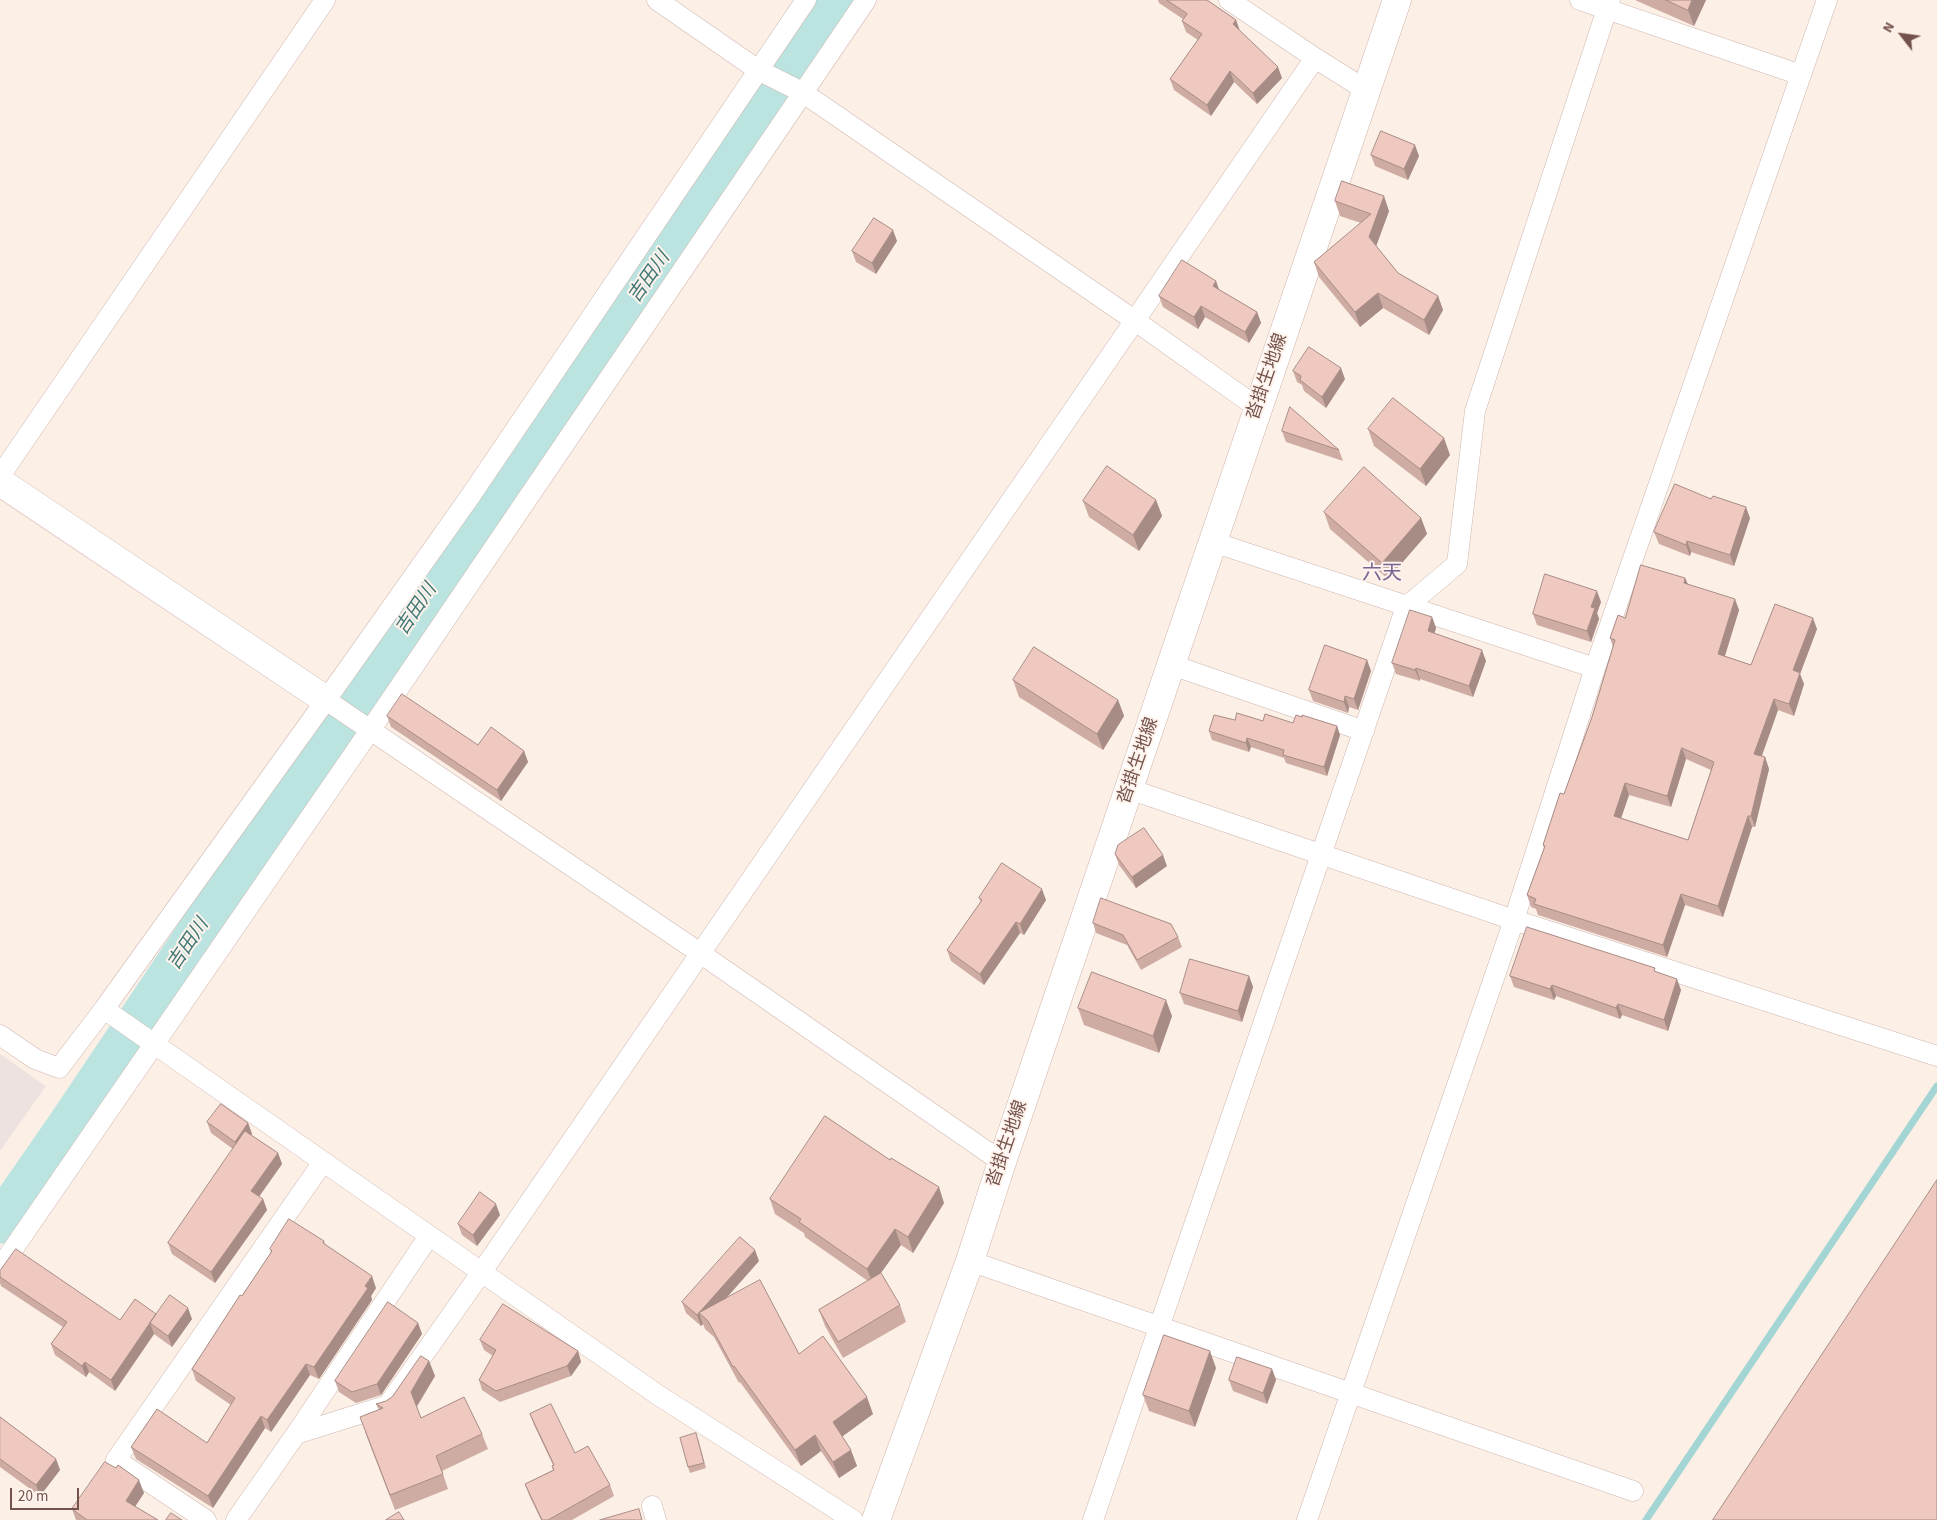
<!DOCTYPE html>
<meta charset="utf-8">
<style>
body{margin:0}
#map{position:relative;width:1937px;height:1520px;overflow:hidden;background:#fbefe6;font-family:"Source Sans 3",sans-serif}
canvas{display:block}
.north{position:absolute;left:1877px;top:10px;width:50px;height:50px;-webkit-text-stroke:4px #fef3ec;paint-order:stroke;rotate:300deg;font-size:14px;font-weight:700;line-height:20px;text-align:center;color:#74524c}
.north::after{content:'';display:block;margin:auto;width:18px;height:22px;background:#74524c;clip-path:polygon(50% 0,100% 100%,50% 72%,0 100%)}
.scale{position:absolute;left:10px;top:1488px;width:69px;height:22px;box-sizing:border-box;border:2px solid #74524c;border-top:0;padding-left:6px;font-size:15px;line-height:18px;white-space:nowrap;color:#74524c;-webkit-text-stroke:4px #fef3ec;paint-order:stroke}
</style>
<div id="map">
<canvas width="1937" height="1520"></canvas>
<div class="north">N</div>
<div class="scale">20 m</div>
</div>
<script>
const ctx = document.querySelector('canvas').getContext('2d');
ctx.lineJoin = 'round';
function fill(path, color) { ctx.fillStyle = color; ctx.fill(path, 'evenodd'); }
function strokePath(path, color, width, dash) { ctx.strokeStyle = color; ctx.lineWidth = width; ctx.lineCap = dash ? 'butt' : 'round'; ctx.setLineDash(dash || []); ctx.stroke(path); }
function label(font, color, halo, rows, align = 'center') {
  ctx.font = font + ' "Source Sans 3","Noto Sans JP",sans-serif'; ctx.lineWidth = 4; ctx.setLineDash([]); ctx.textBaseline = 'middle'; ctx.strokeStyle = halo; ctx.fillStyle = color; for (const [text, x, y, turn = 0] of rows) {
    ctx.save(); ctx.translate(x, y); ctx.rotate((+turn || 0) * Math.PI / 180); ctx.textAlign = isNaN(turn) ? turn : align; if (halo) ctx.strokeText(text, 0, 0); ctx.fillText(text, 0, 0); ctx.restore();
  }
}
fill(new Path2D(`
 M 0,1054 L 46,1086 L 0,1151 Z`), '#ece3e0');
strokePath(new Path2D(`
 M 1646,1520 L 1937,1086`), '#a2d5d3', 7);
strokePath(new Path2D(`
 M 0,1223 L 68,1125 L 221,897 L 444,571 L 648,281 L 838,0`), '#bbe4e1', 41);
const street = new Path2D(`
 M 657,0 L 758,70 L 802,92 L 1134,320 L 1258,408
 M 1229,0 L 1315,58
 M 1580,0 L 1801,75
 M 0,476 L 325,0
 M 1213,542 L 1595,668
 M 1172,665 L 1364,731
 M 326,700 L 700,953 L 1002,1162
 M 1129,789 L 1514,920 L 1937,1056
 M 104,1009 L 658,1395 L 853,1520
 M 0,1035 L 35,1059 L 59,1068 L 104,1009 L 326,700 L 469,498 L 806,0
 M 970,1261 L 1633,1491
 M 0,1268 L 371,729 L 866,0
 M 296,1434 L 429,1236
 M 652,1506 L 656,1520
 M 206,1520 L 116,1460 L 323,1162
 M 236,1520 L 296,1434 L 388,1405 L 481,1273 L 1315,58 L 1366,90
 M 1093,1520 L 1406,607 L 1457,564 L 1475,411 L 1610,0
 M 1307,1520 L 1514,920 L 1595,668 L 1827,0`);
const secondary = new Path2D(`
 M 0,482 L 326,700
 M 876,1520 L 970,1261 L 1002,1162 L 1397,0`);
strokePath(street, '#cfb7b0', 21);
strokePath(secondary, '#d1b5ad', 29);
strokePath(street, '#fff', 20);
strokePath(secondary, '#fff', 28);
fill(new Path2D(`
 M 1158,0 L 1207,0 L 1236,20 L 1239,30 L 1282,78 L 1257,104 L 1234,82 L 1211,116 L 1174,90 L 1170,79 L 1198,40 L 1186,32 L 1182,21 L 1183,19 L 1159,3 Z
 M 1635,0 L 1706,0 L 1694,26 Z
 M 1371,155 L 1419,156 L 1408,180 L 1375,166 Z
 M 1335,201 L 1389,211 L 1376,246 L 1398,273 L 1438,296 L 1443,310 L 1429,335 L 1383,308 L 1360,327 L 1319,277 L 1314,262 L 1361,223 L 1340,216 Z
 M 897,241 L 876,274 L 856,262 L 852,251 Z
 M 1219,290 L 1257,312 L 1261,323 L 1249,343 L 1205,317 L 1198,329 L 1163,307 L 1159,296 Z
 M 1293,371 L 1345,379 L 1326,408 L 1304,391 L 1302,385 L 1297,382 Z
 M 1368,429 L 1450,455 L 1426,486 L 1374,446 Z
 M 1282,431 L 1339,450 L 1343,461 L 1286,442 Z
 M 1156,500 L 1162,516 L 1139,551 L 1089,517 L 1083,501 Z
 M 1324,512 L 1421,518 L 1427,534 L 1388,579 L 1330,529 Z
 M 1750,518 L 1734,566 L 1691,552 L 1690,556 L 1659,544 L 1654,532 Z
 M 1685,578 L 1688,584 L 1739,610 L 1725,656 L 1751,665 L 1817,629 L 1800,674 L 1804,684 L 1794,716 L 1778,710 L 1762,756 L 1765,757 L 1769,769 L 1755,827 L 1752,827 L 1723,917 L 1685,905 L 1667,957 L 1538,915 L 1536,909 L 1531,907 L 1527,895 L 1544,848 L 1543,845 L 1564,794 L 1592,717 L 1613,647 L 1610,638 L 1625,618 ZM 1686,759 L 1711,770 L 1688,840 L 1621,818 L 1629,795 L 1671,807 Z
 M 1601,602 L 1597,613 L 1599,619 L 1591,642 L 1537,625 L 1533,614 Z
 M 1432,617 L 1436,628 L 1434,633 L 1486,661 L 1473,697 L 1420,679 L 1420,681 L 1396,674 L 1392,663 Z
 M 1367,660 L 1371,671 L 1358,710 L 1349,707 L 1348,713 L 1313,701 L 1309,690 Z
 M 1013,680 L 1118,700 L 1124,716 L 1103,750 L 1019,697 Z
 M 387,716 L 478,745 L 524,751 L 528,762 L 501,801 L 391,727 Z
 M 1235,720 L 1263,721 L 1337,726 L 1340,735 L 1327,776 L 1286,763 L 1284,758 L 1251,747 L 1249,752 L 1212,740 L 1209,731 Z
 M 1115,854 L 1167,866 L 1136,888 L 1119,865 Z
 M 979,898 L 1046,900 L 1024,935 L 1020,933 L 984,985 L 951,961 L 947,950 L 981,902 Z
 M 1093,923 L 1178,937 L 1182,947 L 1141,970 L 1127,945 L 1096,933 Z
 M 1657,972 L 1681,990 L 1668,1031 L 1622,1015 L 1620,1019 L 1556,996 L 1554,1000 L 1514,987 L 1510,976 Z
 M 1249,976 L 1253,987 L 1242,1022 L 1184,1004 L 1180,993 Z
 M 1078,1008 L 1172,1016 L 1159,1053 L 1084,1025 Z
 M 207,1122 L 248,1123 L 252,1134 L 251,1135 L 278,1153 L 282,1164 L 259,1197 L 263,1199 L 267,1210 L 215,1283 L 172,1254 L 168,1243 L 233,1149 L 211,1133 Z
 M 770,1199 L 944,1203 L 913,1253 L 901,1245 L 880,1274 L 900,1305 L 906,1322 L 843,1358 L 825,1326 L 819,1310 L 868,1281 L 805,1237 L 804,1233 L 775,1214 Z
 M 500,1215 L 477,1246 L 462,1235 L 458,1224 Z
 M 324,1241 L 325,1244 L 376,1288 L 371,1296 L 372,1300 L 319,1379 L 310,1375 L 271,1432 L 265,1428 L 213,1508 L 136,1459 L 131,1447 L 207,1443 L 231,1405 L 196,1381 L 192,1369 L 271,1253 L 270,1249 Z
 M 759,1261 L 726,1298 L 799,1354 L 873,1414 L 842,1436 L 857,1466 L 839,1478 L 821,1451 L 801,1466 L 740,1382 L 739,1383 L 714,1337 L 705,1329 L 703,1324 L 701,1326 L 686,1313 L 682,1302 Z
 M 0,1271 L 120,1320 L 156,1314 L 192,1319 L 172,1347 L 154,1334 L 115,1391 L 89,1372 L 86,1377 L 55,1355 L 51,1344 L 63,1327 L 1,1286 L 0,1283 Z
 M 418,1323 L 422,1334 L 381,1395 L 356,1403 L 339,1392 L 335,1381 Z
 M 480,1340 L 578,1351 L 581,1362 L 571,1376 L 500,1402 L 482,1390 L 479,1380 L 493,1356 L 484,1350 Z
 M 429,1361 L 435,1376 L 417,1407 L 421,1418 L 482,1434 L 488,1449 L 442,1471 L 448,1489 L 395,1510 L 365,1432 L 379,1410 L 376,1404 L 386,1401 L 392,1397 Z
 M 1216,1368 L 1195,1427 L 1149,1411 L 1143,1395 Z
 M 1272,1369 L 1276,1380 L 1267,1404 L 1233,1391 L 1229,1380 Z
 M 530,1414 L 610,1485 L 614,1496 L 572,1520 L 541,1520 L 529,1495 L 525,1484 L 553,1470 L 552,1466 L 553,1465 L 534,1425 Z
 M 0,1417 L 56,1459 L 60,1470 L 40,1496 L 0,1467 Z
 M 698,1439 L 706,1468 L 690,1473 L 688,1467 Z
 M 116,1468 L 144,1493 L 135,1507 L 158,1520 L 76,1520 L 72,1509 Z`), '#ceaca4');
fill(new Path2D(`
 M 1692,0 L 1706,0 L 1694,26 L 1688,10 Z
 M 1236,20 L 1240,31 L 1233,24 Z
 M 1278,67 L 1282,78 L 1257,104 L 1253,93 Z
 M 1230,71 L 1234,82 L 1211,116 L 1207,105 Z
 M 1415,145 L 1419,156 L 1408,180 L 1404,169 Z
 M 1384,196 L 1389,211 L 1374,252 L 1369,237 Z
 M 893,230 L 897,241 L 876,274 L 872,263 Z
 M 1216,281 L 1220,292 L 1213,286 Z
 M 1378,293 L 1383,308 L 1360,327 L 1355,312 Z
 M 1438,296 L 1443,310 L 1429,335 L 1424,320 Z
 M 1201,306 L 1205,317 L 1198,329 L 1194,317 Z
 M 1257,312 L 1261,323 L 1249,343 L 1245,332 Z
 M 1341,368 L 1345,379 L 1326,408 L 1322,397 Z
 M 1444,438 L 1450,455 L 1426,486 L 1420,469 Z
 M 1156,500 L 1162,516 L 1139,551 L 1133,535 Z
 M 1746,507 L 1750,518 L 1734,566 L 1730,555 Z
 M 1421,518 L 1427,534 L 1388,579 L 1382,563 Z
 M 1687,541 L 1691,552 L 1690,556 L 1686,545 Z
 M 1685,578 L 1690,589 L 1684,583 Z
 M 1597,591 L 1601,602 L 1597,613 L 1599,619 L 1591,642 L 1587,631 L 1591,607 Z
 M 1735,599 L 1739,610 L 1722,665 L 1718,654 Z
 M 1432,617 L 1436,628 L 1432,642 L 1428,631 Z
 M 1813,618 L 1817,629 L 1800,674 L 1804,684 L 1794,716 L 1789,704 L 1793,670 Z
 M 1482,650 L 1486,661 L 1473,697 L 1469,686 Z
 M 1367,660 L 1371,671 L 1358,710 L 1354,699 Z
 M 1416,668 L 1420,679 L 1420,681 L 1415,670 Z
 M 1345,696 L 1349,707 L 1348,713 L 1344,702 Z
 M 1774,699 L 1778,710 L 1758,766 L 1754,754 Z
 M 1118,700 L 1124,716 L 1103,750 L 1097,734 Z
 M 1337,726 L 1340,735 L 1327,776 L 1324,767 Z
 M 1247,738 L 1251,747 L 1249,752 L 1246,743 Z
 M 1682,748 L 1686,759 L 1671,807 L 1667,796 Z
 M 524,751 L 528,762 L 501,801 L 497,790 Z
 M 1765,757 L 1769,769 L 1755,827 L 1751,816 Z
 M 1625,783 L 1629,795 L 1618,827 L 1614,816 Z
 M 1748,816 L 1752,827 L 1723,917 L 1718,906 Z
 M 1163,855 L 1167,866 L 1136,888 L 1132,877 Z
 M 1042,889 L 1046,900 L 1024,935 L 1020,924 Z
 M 1681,894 L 1685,905 L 1667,957 L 1663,945 Z
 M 1016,922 L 1020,933 L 984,985 L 980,974 Z
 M 1249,976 L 1253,987 L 1242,1022 L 1238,1011 Z
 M 1677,979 L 1681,990 L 1668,1031 L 1664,1020 Z
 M 1552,985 L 1556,996 L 1554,1000 L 1550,989 Z
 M 1166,1000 L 1172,1016 L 1159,1053 L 1153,1036 Z
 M 1618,1004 L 1622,1015 L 1620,1019 L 1616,1008 Z
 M 248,1123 L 252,1134 L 239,1153 L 235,1142 Z
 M 278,1153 L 282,1164 L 255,1202 L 251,1191 Z
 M 939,1187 L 944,1203 L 913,1253 L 908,1237 Z
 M 263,1199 L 267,1210 L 215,1283 L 211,1272 Z
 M 496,1204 L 500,1215 L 477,1246 L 473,1235 Z
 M 895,1229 L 901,1245 L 873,1284 L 867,1269 Z
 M 755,1250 L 759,1261 L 707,1320 L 699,1313 Z
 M 372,1276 L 376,1288 L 371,1296 L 372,1300 L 319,1379 L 314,1367 Z
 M 188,1308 L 192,1319 L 172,1347 L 168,1336 Z
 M 699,1313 L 703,1324 L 701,1326 L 697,1315 Z
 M 150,1323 L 154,1334 L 115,1391 L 111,1380 Z
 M 418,1323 L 422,1334 L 381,1395 L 377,1384 Z
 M 578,1351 L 581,1362 L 571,1376 L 567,1366 Z
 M 1210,1351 L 1216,1368 L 1195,1427 L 1189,1411 Z
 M 429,1361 L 435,1376 L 416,1407 L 411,1392 Z
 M 85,1362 L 89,1372 L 86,1377 L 82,1366 Z
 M 306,1364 L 310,1375 L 271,1432 L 267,1420 Z
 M 1272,1369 L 1276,1380 L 1267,1404 L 1263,1393 Z
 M 867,1397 L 873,1414 L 839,1439 L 833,1422 Z
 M 261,1416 L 265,1428 L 213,1508 L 208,1496 Z
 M 815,1435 L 821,1451 L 801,1466 L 795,1450 Z
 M 851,1450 L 857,1466 L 839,1478 L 833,1462 Z
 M 56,1459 L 60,1470 L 40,1496 L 36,1485 Z
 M 139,1480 L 144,1493 L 130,1514 L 126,1501 Z`), '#a78c86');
const building = new Path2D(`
 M 1167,0 L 1207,0 L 1236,20 L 1233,24 L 1278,67 L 1253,93 L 1230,71 L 1207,105 L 1170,79 L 1202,34 L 1182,21 L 1187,14 Z
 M 1666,0 L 1692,0 L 1688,10 Z
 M 1381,131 L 1415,145 L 1404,169 L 1371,155 Z
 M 1342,181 L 1384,196 L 1369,237 L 1398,273 L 1438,296 L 1424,320 L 1378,293 L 1355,312 L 1314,262 L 1371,214 L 1335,201 Z
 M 874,218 L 893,230 L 872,263 L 852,251 Z
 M 1182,260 L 1216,281 L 1213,286 L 1257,312 L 1245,332 L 1201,306 L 1194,317 L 1159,296 Z
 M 1309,347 L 1341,368 L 1322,397 L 1300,380 L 1301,376 L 1293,371 Z
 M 1393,398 L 1444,438 L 1420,469 L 1368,429 Z
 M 1290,407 L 1339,450 L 1282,431 Z
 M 1107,466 L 1156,500 L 1133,535 L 1083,501 Z
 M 1364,467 L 1421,518 L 1382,563 L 1324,512 Z
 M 1675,484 L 1711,499 L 1713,496 L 1746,507 L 1730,555 L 1687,541 L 1686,545 L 1654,532 Z
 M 1641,565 L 1685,578 L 1684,583 L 1735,599 L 1718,654 L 1751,665 L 1775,604 L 1813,618 L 1793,670 L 1800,673 L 1789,704 L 1774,699 L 1754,754 L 1765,757 L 1751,816 L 1748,816 L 1718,906 L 1681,894 L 1663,945 L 1534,904 L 1536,899 L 1527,895 L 1545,846 L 1543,845 L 1560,793 L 1564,794 L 1592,717 L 1615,640 L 1610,638 L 1618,615 L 1625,618 ZM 1682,748 L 1714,762 L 1688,840 L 1614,816 L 1625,783 L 1667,796 Z
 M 1545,574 L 1597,591 L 1591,607 L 1595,608 L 1587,631 L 1533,614 Z
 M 1410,610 L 1432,617 L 1428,631 L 1482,650 L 1469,686 L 1416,668 L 1415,670 L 1392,663 Z
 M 1325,645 L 1367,660 L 1354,699 L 1345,696 L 1344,702 L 1309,690 Z
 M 1034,647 L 1118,700 L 1097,734 L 1013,680 Z
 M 402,694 L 478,745 L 491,727 L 524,751 L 497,790 L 387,716 Z
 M 1237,713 L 1263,721 L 1265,714 L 1293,723 L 1296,715 L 1302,717 L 1302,715 L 1337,726 L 1324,767 L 1283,755 L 1284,750 L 1247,738 L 1246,743 L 1209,731 L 1214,715 L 1235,720 Z
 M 1144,828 L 1163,855 L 1132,877 L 1115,854 L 1118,845 Z
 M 1002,863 L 1042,889 L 1020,924 L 1016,922 L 980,974 L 947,950 L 982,900 L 979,898 Z
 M 1101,898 L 1171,924 L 1178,937 L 1137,960 L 1123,935 L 1093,923 Z
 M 1527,927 L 1655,968 L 1654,971 L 1677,979 L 1664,1020 L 1618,1004 L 1616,1008 L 1552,985 L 1550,989 L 1510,976 Z
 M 1190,959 L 1249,976 L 1238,1011 L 1180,993 Z
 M 1092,972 L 1166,1000 L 1153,1036 L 1078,1008 Z
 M 221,1104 L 248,1123 L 235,1142 L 207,1122 Z
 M 825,1116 L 890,1160 L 891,1158 L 939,1187 L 908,1237 L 895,1229 L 867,1269 L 799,1222 L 801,1219 L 770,1199 Z
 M 245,1131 L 278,1153 L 251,1191 L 263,1199 L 211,1272 L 168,1243 Z
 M 1937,1180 L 1937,1520 L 1713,1520 Z
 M 480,1192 L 496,1204 L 473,1235 L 458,1224 Z
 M 289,1219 L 324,1241 L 323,1243 L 372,1276 L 365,1286 L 368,1288 L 314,1367 L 306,1364 L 267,1420 L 261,1416 L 208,1496 L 131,1447 L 157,1409 L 207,1443 L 235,1398 L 192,1369 L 240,1295 L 242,1296 L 272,1251 L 270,1249 Z
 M 740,1237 L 755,1250 L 697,1315 L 682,1302 Z
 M 16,1249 L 120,1320 L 135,1299 L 156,1314 L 111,1380 L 85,1362 L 82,1366 L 51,1344 L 67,1322 L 0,1277 L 0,1271 Z
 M 881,1273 L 900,1305 L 838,1342 L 819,1310 Z
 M 760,1280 L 799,1354 L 823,1336 L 867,1397 L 833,1422 L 851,1450 L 833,1462 L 815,1435 L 795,1450 L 734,1366 L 733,1367 L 708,1321 L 699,1313 Z
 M 170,1295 L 188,1308 L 168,1336 L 150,1323 Z
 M 388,1302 L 418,1323 L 377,1384 L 352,1392 L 335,1381 Z
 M 503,1304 L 578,1351 L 567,1366 L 496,1391 L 479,1380 L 496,1350 L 480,1340 Z
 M 1164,1335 L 1210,1351 L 1189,1411 L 1143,1395 Z
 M 421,1356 L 429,1361 L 411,1392 L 421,1418 L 464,1397 L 482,1434 L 436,1456 L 443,1474 L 390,1495 L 360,1417 L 383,1408 L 376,1404 L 386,1401 L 392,1397 Z
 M 1237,1357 L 1272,1369 L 1263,1393 L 1229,1380 Z
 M 551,1404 L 575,1453 L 588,1446 L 610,1485 L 548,1520 L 542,1520 L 525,1484 L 554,1470 L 552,1466 L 554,1465 L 530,1414 Z
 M 0,1417 L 56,1459 L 36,1485 L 0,1459 Z
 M 696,1433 L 704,1463 L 688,1467 L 680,1438 Z
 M 105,1462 L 116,1468 L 118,1465 L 139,1480 L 126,1501 L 158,1520 L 87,1520 L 72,1509 Z
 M 639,1509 L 642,1520 L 600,1520 Z
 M 399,1512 L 404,1520 L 386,1520 Z
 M 171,1513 L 182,1520 L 166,1520 Z`);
fill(building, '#efc8bf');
strokePath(building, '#a78c86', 1);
label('18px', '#74524c', '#fef3ec', [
 ["沓掛生地線",1268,377,-71],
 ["沓掛生地線",1139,761,-71],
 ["沓掛生地線",1008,1144,-71]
]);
label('italic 19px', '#407876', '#fef3ec', [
 ["吉田川",650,278,-55],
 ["吉田川",417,610,-56],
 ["吉田川",189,945,-56]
]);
label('20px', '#786490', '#fef3ec', [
 ["六天",1382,575]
]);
</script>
